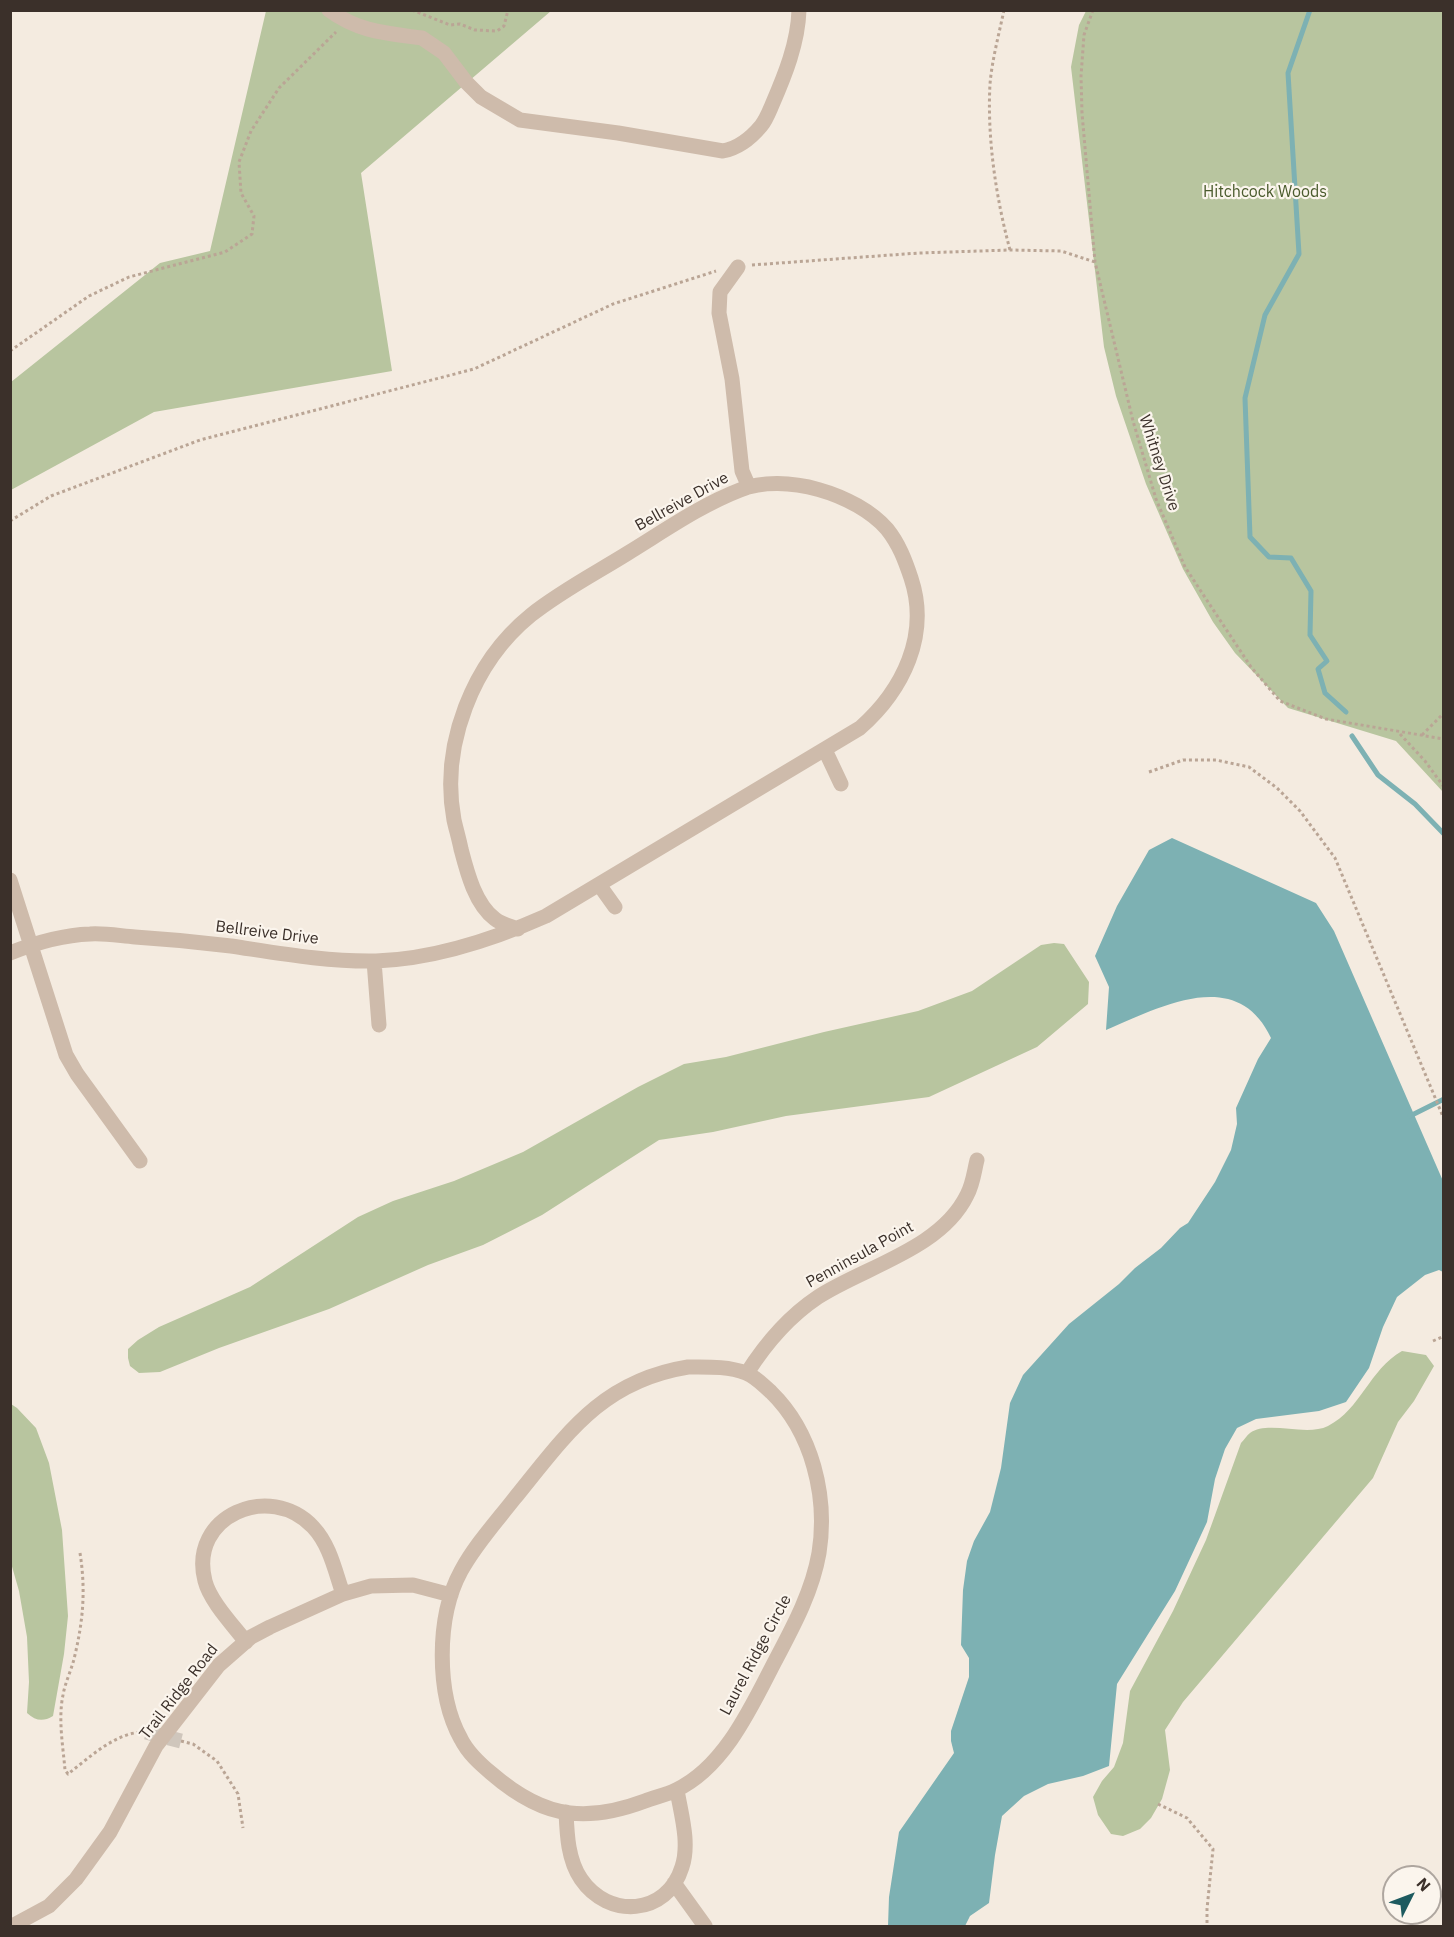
<!DOCTYPE html>
<style>
body{margin:0}
#map{position:relative;width:1454px;height:1937px;overflow:hidden;background:#f4ebe0;font-family:"IBM Plex Sans",sans-serif}
canvas{display:block}
.frame{position:absolute;inset:0;border:12px solid #3b302a;pointer-events:none}
.north{position:absolute;left:1382px;top:1865px;width:60px;height:60px;box-sizing:border-box;background:#fbf5ed;border:2px solid #aea69f;border-radius:50%;rotate:48deg;font-size:16px;font-weight:700;line-height:24px;text-align:center;color:#3b302a}
.north::after{content:'';display:block;margin:auto;width:21px;height:27px;background:#1d5a5f;clip-path:polygon(50% 0,100% 100%,50% 72%,0 100%)}
</style>
<div id="map">
<canvas width="1454" height="1937"></canvas>
<div class="frame"></div>
<div class="north">N</div>
</div>
<script>
const ctx = document.querySelector('canvas').getContext('2d');
ctx.lineJoin = 'round';
function fill(path, color) { ctx.fillStyle = color; ctx.fill(path, 'evenodd'); }
function strokePath(path, color, width, dash) { ctx.strokeStyle = color; ctx.lineWidth = width; ctx.lineCap = dash ? 'butt' : 'round'; ctx.setLineDash(dash || []); ctx.stroke(path); }
function label(font, color, halo, rows, align = 'center') {
  ctx.font = font + ' "IBM Plex Sans",sans-serif'; ctx.lineWidth = 4.5; ctx.setLineDash([]); ctx.textBaseline = 'middle'; ctx.strokeStyle = halo; ctx.fillStyle = color; for (const [text, x, y, turn = 0] of rows) {
    ctx.save(); ctx.translate(x, y); ctx.rotate((+turn || 0) * Math.PI / 180); ctx.textAlign = isNaN(turn) ? turn : align; if (halo) ctx.strokeText(text, 0, 0); ctx.fillText(text, 0, 0); ctx.restore();
  }
}
fill(new Path2D(`
 M 266,11 L 551,11 L 361,173 L 392,371 L 154,412 L 11,490 L 11,382 L 160,263 L 210,251 Z
 M 1086,11 L 1443,11 L 1443,792 L 1396,741 L 1288,708 L 1235,653 L 1213,622 L 1183,569 L 1146,484 L 1116,396 L 1104,347 L 1071,67 L 1079,25 Z
 M 1054,943 L 1064,944 L 1089,982 L 1088,1004 L 1037,1047 L 929,1097 L 786,1116 L 713,1132 L 659,1140 L 542,1215 L 483,1245 L 428,1265 L 329,1309 L 219,1348 L 160,1372 L 139,1373 L 130,1366 L 128,1358 L 128,1349 L 138,1340 L 159,1327 L 250,1287 L 358,1217 L 393,1201 L 454,1181 L 523,1152 L 638,1087 L 684,1064 L 726,1057 L 824,1032 L 918,1011 L 972,991 L 1041,945 Z
 M 1402,1351 L 1426,1355 L 1434,1366 L 1414,1401 L 1398,1422 L 1373,1478 L 1183,1702 L 1165,1730 L 1170,1770 L 1162,1799 L 1151,1818 L 1140,1829 L 1123,1836 L 1111,1834 L 1098,1815 L 1093,1797 L 1102,1781 L 1114,1767 L 1123,1743 L 1130,1691 L 1173,1611 L 1206,1540 L 1241,1443 C 1244,1440 1247,1435 1250,1433 C 1268,1420 1306,1437 1328,1426 C 1361,1409 1369,1370 1402,1351 Z
 M 11,1404 L 17,1408 L 36,1428 L 49,1463 L 62,1530 L 68,1616 L 64,1654 L 53,1716 C 43,1722 36,1721 27,1713 L 29,1682 L 27,1637 L 19,1591 L 11,1563 Z`), '#b8c59f');
fill(new Path2D(`
 M 1172,838 L 1316,903 L 1334,931 L 1443,1181 L 1443,1272 L 1439,1270 L 1425,1275 L 1397,1297 L 1383,1327 L 1369,1368 L 1346,1402 L 1319,1411 L 1256,1419 L 1237,1428 L 1225,1449 L 1215,1479 L 1207,1522 L 1175,1591 L 1117,1684 L 1109,1766 L 1083,1776 L 1048,1784 L 1024,1796 L 1002,1816 L 995,1855 L 989,1903 L 970,1916 L 965,1926 L 888,1926 L 889,1897 L 899,1832 L 954,1753 L 951,1741 L 951,1731 L 969,1677 L 969,1658 L 961,1645 L 963,1590 L 967,1561 L 974,1541 L 990,1512 L 1001,1468 L 1010,1403 L 1023,1375 L 1069,1324 L 1119,1284 L 1135,1268 L 1161,1248 L 1180,1228 L 1188,1223 L 1215,1182 L 1231,1150 L 1237,1124 L 1236,1108 L 1258,1059 L 1271,1038 C 1237,965 1160,1007 1106,1030 L 1109,987 L 1095,956 L 1117,906 L 1149,850 Z`), '#7db1b3');
strokePath(new Path2D(`
 M 1310,10 L 1288,73 L 1299,254 L 1265,315 L 1245,398 L 1250,537 L 1269,557 L 1291,558 L 1311,591 L 1310,635 L 1327,661 L 1318,669 L 1325,693 L 1346,712
 M 1352,736 L 1378,775 L 1415,804 L 1444,834
 M 1410,1116 L 1444,1099`), '#7db1b3', 5);
strokePath(new Path2D(`
 M 146,1732 L 181,1741`), '#cfc6bc', 15, [15, 8]);
strokePath(new Path2D(`
 M 412,10 L 450,25 L 460,24 L 475,30 L 497,31 L 504,26 L 508,10
 M 1004,10 C 999,34 992,60 990,84 C 987,138 996,198 1010,250
 M 1093,10 L 1084,35 L 1081,76 L 1082,113 L 1095,262 L 1133,421 L 1156,499 L 1185,567 L 1251,667 L 1280,701 L 1326,719 L 1444,739
 M 752,265 L 919,253 L 1010,250 L 1061,251 L 1095,262
 M 10,351 L 89,296 L 129,277 L 225,252 L 252,234 L 254,216 L 241,193 L 239,162 L 251,131 L 279,88 L 336,32
 M 10,521 L 51,496 L 200,440 L 474,369 L 613,304 L 716,271
 M 1400,734 L 1425,761 L 1444,787
 M 1422,735 L 1444,713
 M 1149,772 L 1183,760 L 1216,760 L 1249,767 L 1277,788 L 1300,811 L 1335,858 L 1444,1119
 M 1433,1341 L 1444,1336
 M 80,1553 C 86,1591 83,1622 74,1659 C 71,1671 65,1683 63,1695 C 58,1719 63,1746 65,1770 L 68,1774 C 90,1757 117,1731 146,1732
 M 181,1741 L 193,1744 L 217,1761 L 238,1794 L 243,1828
 M 1158,1804 L 1187,1818 L 1213,1849 L 1207,1909 L 1207,1926`), '#baa595', 3, [3, 3]);
strokePath(new Path2D(`
 M 329,10 C 359,32 386,33 422,38 L 444,53 L 466,82 L 481,97 L 520,120 L 618,133 L 723,151 C 739,148 751,138 761,126 C 766,120 769,112 772,105 C 785,75 798,43 799,10
 M 738,267 L 720,292 L 719,313 L 732,379 L 742,471 L 749,487
 M 825,750 L 841,784
 M 10,880 L 66,1055 L 77,1074 L 140,1161
 M 600,886 L 615,907
 M 10,953 C 35,943 63,935 90,934 C 105,933 121,936 135,937 C 167,939 199,942 231,946 C 278,953 327,962 376,961 C 435,959 492,940 546,916 L 860,728 C 903,690 930,635 911,578 C 905,560 899,544 887,529 C 856,494 785,472 740,490 C 701,505 664,531 628,553 C 596,573 561,591 531,615 C 473,662 440,745 454,820 C 456,829 459,839 461,849 C 467,872 475,904 495,919 C 501,924 510,926 518,929
 M 374,961 L 379,1025
 M 688,1367 C 707,1367 728,1366 746,1373 C 756,1377 763,1385 771,1392 C 812,1432 828,1496 819,1553 C 812,1593 792,1629 773,1665 C 750,1710 723,1768 676,1790 C 666,1795 655,1797 645,1801 C 621,1810 595,1816 570,1813 C 540,1810 513,1792 491,1773 C 479,1763 468,1753 461,1739 C 436,1694 436,1617 461,1571 C 475,1545 496,1522 514,1499 C 566,1435 601,1381 688,1367 Z
 M 747,1373 C 766,1343 788,1317 818,1297 C 864,1267 941,1249 967,1195 C 973,1184 974,1172 977,1160
 M 246,1642 C 233,1625 210,1601 205,1581 C 188,1516 270,1481 313,1527 C 330,1545 335,1571 343,1594
 M 566,1812 C 567,1835 568,1860 581,1879 C 608,1919 667,1916 682,1867 C 690,1843 681,1814 677,1790
 M 674,1883 L 705,1926
 M 12,1926 L 49,1906 L 76,1879 L 110,1832 L 156,1746 L 219,1665 L 251,1637 L 270,1627 L 343,1594 L 371,1586 L 413,1585 L 451,1595`), '#cebbab', 15);
label('16px', '#4a5b2d', '#fbf5ed', [
 ["Hitchcock Woods",1265,192]
]);
label('16px', '#3b302a', '#fbf5ed', [
 ["Whitney Drive",1159,463,72],
 ["Bellreive Drive",682,502,-29],
 ["Bellreive Drive",267,933,7],
 ["Penninsula Point",860,1255,-29],
 ["Laurel Ridge Circle",756,1655,-62],
 ["Trail Ridge Road",179,1692,-52]
]);
</script>
